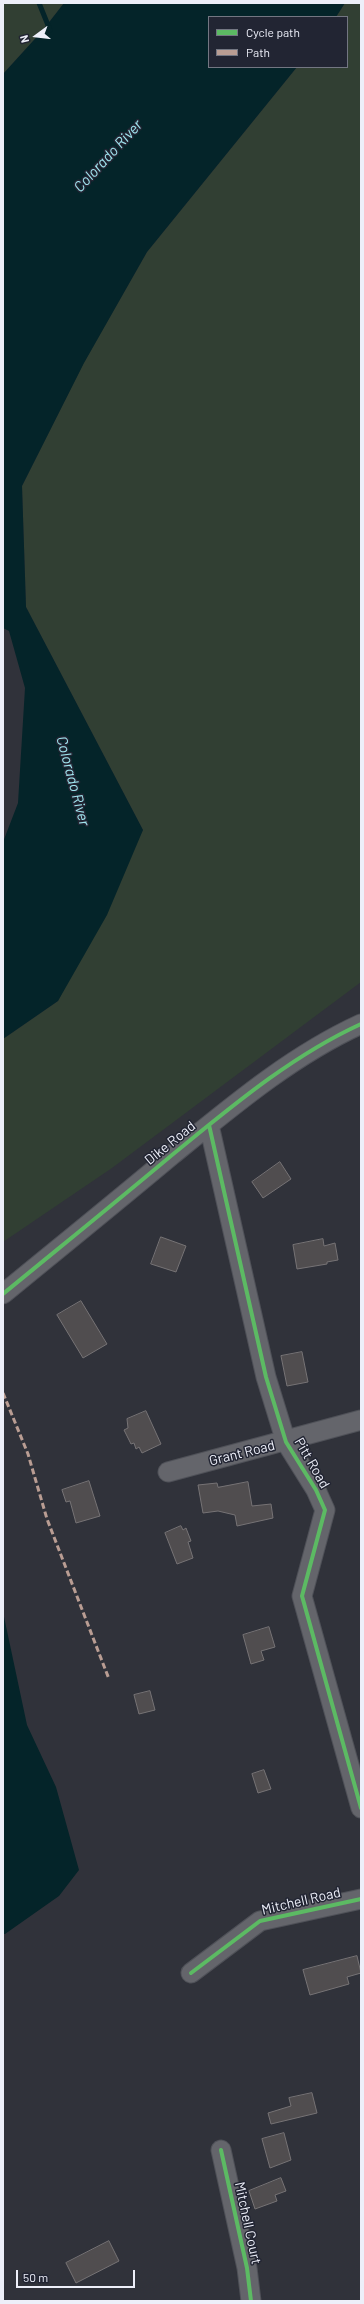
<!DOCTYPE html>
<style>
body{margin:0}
#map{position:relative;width:364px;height:2304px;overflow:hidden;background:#30323a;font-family:Barlow,sans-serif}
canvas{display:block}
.frame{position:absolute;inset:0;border:4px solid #edeff9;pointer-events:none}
.legend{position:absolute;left:208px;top:16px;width:140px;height:52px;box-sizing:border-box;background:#222533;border:1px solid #737682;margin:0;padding:5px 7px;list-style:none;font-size:12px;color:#edeff9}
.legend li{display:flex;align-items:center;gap:8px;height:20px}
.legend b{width:20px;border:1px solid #737682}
.north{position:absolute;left:16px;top:16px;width:40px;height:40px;-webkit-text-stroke:3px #222533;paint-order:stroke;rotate:255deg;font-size:11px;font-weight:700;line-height:16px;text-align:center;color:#edeff9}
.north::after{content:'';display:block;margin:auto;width:14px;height:18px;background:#edeff9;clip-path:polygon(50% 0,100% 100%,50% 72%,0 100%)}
.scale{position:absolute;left:16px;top:2270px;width:119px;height:18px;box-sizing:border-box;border:2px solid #edeff9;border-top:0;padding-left:5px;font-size:12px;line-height:14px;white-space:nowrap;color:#edeff9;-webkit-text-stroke:3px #222533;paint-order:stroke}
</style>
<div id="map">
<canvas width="364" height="2304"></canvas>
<div class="frame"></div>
<ul class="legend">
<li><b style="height:5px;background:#5cba63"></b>Cycle path</li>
<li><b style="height:5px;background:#b99d93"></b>Path</li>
</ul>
<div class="north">N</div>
<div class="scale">50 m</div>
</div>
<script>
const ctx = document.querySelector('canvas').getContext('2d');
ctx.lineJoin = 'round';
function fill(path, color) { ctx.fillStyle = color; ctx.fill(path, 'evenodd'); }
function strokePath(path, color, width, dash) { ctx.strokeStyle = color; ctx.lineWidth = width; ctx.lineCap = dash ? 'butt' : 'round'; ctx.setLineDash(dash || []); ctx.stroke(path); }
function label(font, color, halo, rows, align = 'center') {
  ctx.font = font + ' Barlow,sans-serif'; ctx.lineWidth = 3; ctx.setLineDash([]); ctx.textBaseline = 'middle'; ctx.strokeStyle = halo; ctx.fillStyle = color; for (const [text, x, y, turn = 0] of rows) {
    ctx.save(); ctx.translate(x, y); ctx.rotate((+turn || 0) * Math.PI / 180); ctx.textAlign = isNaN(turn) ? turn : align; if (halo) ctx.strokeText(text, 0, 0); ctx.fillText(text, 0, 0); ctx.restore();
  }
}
fill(new Path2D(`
 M 3,3 L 64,3 L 43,30 L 3,74 Z
 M 345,3 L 361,3 L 361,982 L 112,1168 L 3,1242 L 3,1039 L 58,1001 L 143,830 L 26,607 L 22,486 L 84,362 L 147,252 L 297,67 L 347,67 L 347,17 L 336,17 Z`), '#313f33');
fill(new Path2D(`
 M 64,3 L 345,3 L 336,17 L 209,17 L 209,67 L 297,67 L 147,252 L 84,363 L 22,486 L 26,607 L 143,830 L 107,915 L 58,1001 L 3,1039 L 3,842 L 18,803 L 25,688 L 9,631 L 3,628 L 3,74 L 43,30 Z
 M 3,1612 L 27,1725 L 56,1787 L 79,1870 L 59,1896 L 5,1934 L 3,1934 Z`), '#042429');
strokePath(new Path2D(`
 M 39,3 L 50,30`), '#042429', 5);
const building = new Path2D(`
 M 280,1162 L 291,1179 L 263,1198 L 252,1182 Z
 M 161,1237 L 186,1246 L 176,1272 L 151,1264 Z
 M 323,1239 L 324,1246 L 335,1243 L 338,1260 L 327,1262 L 327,1264 L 297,1269 L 293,1245 Z
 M 81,1301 L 107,1344 L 83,1358 L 57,1315 Z
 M 302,1352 L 308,1382 L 287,1386 L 281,1356 Z
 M 146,1411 L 161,1444 L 142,1453 L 139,1447 L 136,1449 L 134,1443 L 131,1444 L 124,1430 L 128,1428 L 127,1419 Z
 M 89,1481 L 100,1516 L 76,1523 L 70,1501 L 66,1502 L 62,1490 Z
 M 248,1482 L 252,1506 L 271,1504 L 273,1518 L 237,1526 L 235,1515 L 218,1511 L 203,1513 L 198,1485 L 217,1483 L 218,1487 Z
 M 181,1526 L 183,1530 L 186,1528 L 191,1541 L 188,1542 L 193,1558 L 177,1564 L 165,1533 Z
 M 269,1627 L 275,1647 L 261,1651 L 264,1660 L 251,1664 L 243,1635 Z
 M 150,1691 L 155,1710 L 139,1714 L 134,1695 Z
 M 264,1770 L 271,1789 L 258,1793 L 252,1774 Z
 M 357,1956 L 361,1973 L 347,1977 L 349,1984 L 310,1995 L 303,1970 Z
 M 312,2093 L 317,2113 L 271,2124 L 268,2113 L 291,2106 L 289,2098 Z
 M 284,2133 L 291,2160 L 270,2168 L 262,2139 Z
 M 281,2178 L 286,2191 L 275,2195 L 277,2201 L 255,2209 L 249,2191 Z
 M 109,2241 L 119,2261 L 76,2283 L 66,2263 Z`);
fill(building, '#504d4f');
strokePath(building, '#767375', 1);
const minor = new Path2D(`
 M 209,1125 L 266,1377 L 286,1442 L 316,1490 L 325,1510 L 302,1596 L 361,1808
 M 3,1294 C 59,1248 116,1202 172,1155 C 231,1107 291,1056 361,1024
 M 168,1472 L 361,1420
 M 191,1973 L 260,1921 L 361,1899
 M 221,2150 L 247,2268 L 251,2301`);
strokePath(minor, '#4f5158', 21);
strokePath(minor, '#64656b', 19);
strokePath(new Path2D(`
 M 3,1393 L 28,1454 L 47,1519 L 109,1679`), '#b99d93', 3, [6, 3]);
strokePath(new Path2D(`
 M 209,1125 L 266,1377 L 286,1442 L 316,1490 L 325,1510 L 302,1596 L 361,1808
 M 3,1294 C 59,1248 116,1202 172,1155 C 231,1107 291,1056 361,1024
 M 191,1973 L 260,1921 L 361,1899
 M 221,2150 L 247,2268 L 251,2301`), '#5cba63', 4);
label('14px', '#edeff9', '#222533', [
 ["Dike Road",170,1143,-39],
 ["Grant Road",242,1453,-14],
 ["Pitt Road",312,1463,60],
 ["Mitchell Road",301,1901,-13],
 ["Mitchell Court",248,2223,78]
]);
label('italic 15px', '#a0e6f0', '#222533', [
 ["Colorado River",108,156,-47],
 ["Colorado River",73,781,75]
]);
</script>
